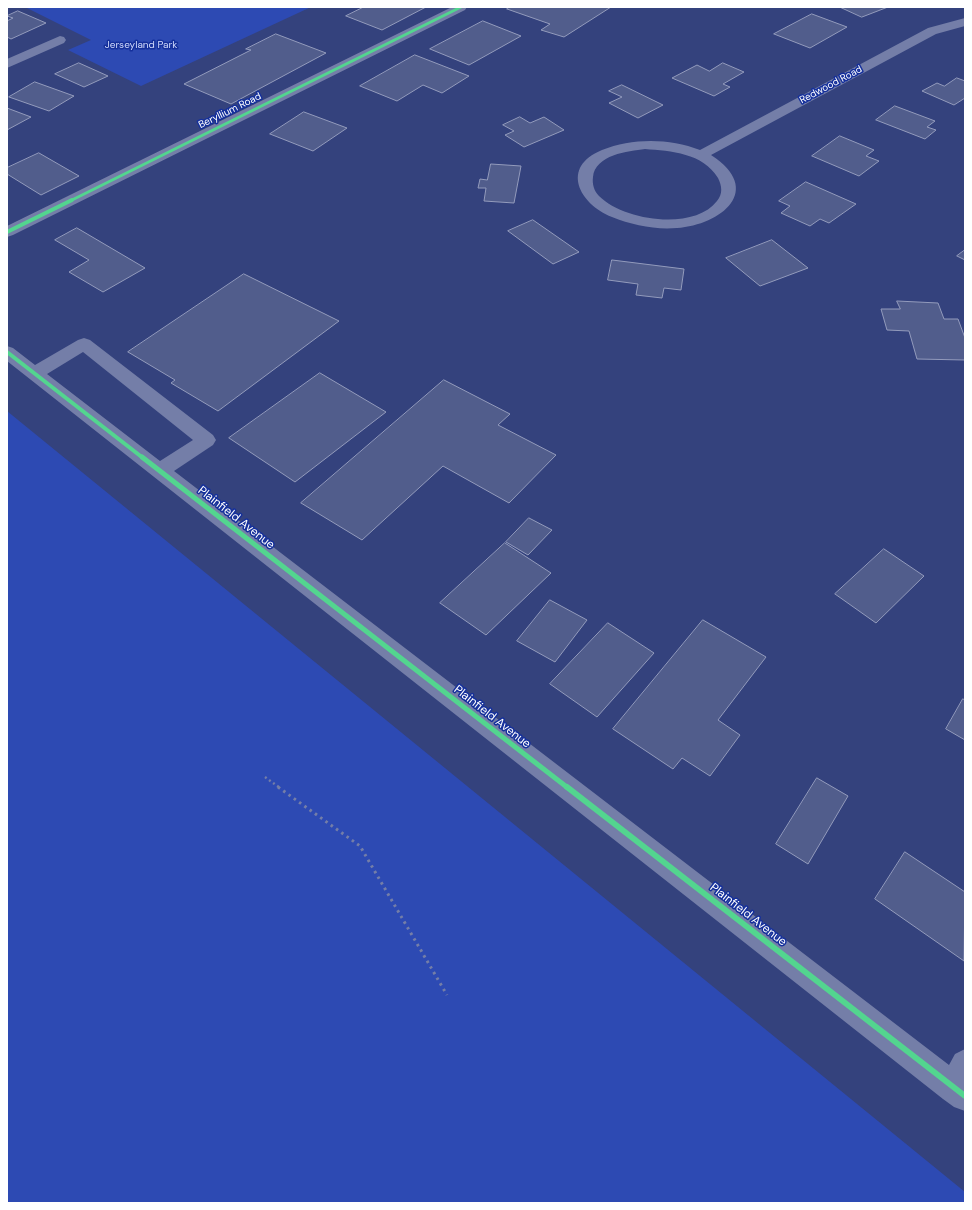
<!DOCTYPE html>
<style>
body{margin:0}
#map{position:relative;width:972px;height:1210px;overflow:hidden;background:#34427d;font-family:"DM Sans",sans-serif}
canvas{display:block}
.frame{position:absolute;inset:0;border:8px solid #fff;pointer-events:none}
</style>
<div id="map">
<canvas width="972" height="1210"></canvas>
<div class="frame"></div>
</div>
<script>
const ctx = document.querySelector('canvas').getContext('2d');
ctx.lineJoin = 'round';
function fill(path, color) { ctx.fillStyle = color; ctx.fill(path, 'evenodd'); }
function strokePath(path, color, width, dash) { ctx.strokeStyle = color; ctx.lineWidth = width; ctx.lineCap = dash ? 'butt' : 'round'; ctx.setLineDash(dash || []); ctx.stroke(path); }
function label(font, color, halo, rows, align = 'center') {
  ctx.font = font + ' "DM Sans",sans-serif'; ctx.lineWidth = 3; ctx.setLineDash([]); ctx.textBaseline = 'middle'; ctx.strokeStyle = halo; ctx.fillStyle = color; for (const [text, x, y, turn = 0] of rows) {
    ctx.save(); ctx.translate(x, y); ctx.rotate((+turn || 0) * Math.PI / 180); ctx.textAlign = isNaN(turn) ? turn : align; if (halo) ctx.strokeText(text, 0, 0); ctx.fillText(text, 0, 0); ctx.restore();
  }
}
fill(new Path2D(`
 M 25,7 L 311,7 L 141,86 L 68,50 L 91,40 Z
 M 7,411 L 965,1192 L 965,1203 L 7,1203 Z`), '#2d4ab3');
const building = new Path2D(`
 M 364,7 L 426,7 L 382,30 L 346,16 Z
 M 510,7 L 611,7 L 564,37 L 541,30 L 550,24 L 507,9 Z
 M 840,7 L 888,7 L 862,17 Z
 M 18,11 L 46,23 L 11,39 L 7,37 L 7,21 L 13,18 L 7,16 Z
 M 812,14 L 847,27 L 810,48 L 774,34 Z
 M 483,21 L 521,36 L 469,65 L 430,49 Z
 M 276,34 L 326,53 L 231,104 L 184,84 L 251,50 L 246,49 Z
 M 415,55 L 469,76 L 442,93 L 423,85 L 397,101 L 360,86 Z
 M 79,63 L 108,76 L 84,87 L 55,74 Z
 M 723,63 L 744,72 L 723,84 L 730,87 L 714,96 L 672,78 L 697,65 L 709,71 Z
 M 957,78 L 965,81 L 965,98 L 954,105 L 922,91 L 937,83 L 944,86 Z
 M 35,82 L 74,96 L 49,111 L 9,97 Z
 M 622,85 L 663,105 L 638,118 L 609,103 L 622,97 L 609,91 Z
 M 895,106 L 935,121 L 927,127 L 936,130 L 925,139 L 876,120 Z
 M 7,108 L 31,117 L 7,130 Z
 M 304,112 L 347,128 L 313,151 L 270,134 Z
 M 520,117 L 530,123 L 544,117 L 564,130 L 524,147 L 505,135 L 514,131 L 503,125 Z
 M 840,136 L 874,150 L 866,156 L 879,161 L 859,176 L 812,156 Z
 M 39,153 L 79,176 L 41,195 L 7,174 L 7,168 Z
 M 491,164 L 521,166 L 514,203 L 484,201 L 486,188 L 478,188 L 480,179 L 487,180 Z
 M 806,182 L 856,204 L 829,223 L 820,219 L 810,226 L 781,213 L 790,206 L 779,201 Z
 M 533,220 L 579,252 L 553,264 L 508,231 Z
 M 77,228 L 145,268 L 103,292 L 69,272 L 89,260 L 55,240 Z
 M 772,240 L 808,268 L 760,286 L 726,258 Z
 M 965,250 L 965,260 L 957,256 Z
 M 612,260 L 684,269 L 681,290 L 664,288 L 662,298 L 636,295 L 638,284 L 608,280 Z
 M 244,274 L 339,321 L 218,411 L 171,383 L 175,380 L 128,352 Z
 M 897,301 L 938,303 L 944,319 L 958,319 L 965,338 L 965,360 L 917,359 L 909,331 L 887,330 L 881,309 L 900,309 Z
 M 320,373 L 386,412 L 295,482 L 229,438 Z
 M 444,380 L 510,414 L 498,425 L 556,455 L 509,503 L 443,466 L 362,540 L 301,503 Z
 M 529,518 L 552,530 L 528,555 L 506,542 Z
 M 505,543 L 551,573 L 486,635 L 440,603 Z
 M 884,549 L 924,576 L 876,623 L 835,594 Z
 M 550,600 L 587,620 L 555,662 L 517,641 Z
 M 703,620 L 766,657 L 718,720 L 740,735 L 710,776 L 682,758 L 673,769 L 613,729 Z
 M 608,623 L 654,653 L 597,717 L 550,684 Z
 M 963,699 L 965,700 L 965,740 L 946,729 Z
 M 817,778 L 848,796 L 808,864 L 776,844 Z
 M 905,852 L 965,892 L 964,961 L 875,899 Z`);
fill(building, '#515d8c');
strokePath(building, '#939bbc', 1);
strokePath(new Path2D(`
 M 265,777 L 280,788`), '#747ea8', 2.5, [2, 3]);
strokePath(new Path2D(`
 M 278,787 L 360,846 L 447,995`), '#747ea8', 3, [2.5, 4]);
fill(new Path2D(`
 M 452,7 L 467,7 L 465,10 L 13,235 L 7,237 L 7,226 Z
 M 965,18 L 965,26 L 936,34 L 711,155 C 765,190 721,225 677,228 C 655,230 632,225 612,217 C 579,204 560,167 602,150 C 632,138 669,138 700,150 L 928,28 ZM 645,149 C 671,151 703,153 718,178 C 722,186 723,194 717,201 C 694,231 624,221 599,196 C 594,191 592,184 593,177 C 595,155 628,151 645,149 Z
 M 60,36 L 64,37 L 66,40 L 64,43 L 7,68 L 7,59 Z
 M 84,338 L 90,340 L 213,435 L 216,440 L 213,445 L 174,471 L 949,1065 L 955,1054 L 965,1049 L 965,1111 L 954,1107 L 943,1099 L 7,361 L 7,346 L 13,348 L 35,365 L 78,340 ZM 83,352 L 193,440 L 160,461 L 47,374 Z`), '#747ea8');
strokePath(new Path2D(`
 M 70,201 L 461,7`), '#53d58f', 3);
strokePath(new Path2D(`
 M 7,232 L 72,200
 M 7,352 L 143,458`), '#53d58f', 4);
strokePath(new Path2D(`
 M 142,457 L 568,788`), '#53d58f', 5);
strokePath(new Path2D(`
 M 567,787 L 965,1096`), '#53d58f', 6);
label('10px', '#d3dcfd', '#15309c', [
 ["Jerseyland Park",141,45]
]);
label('10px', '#fff', '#15309c', [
 ["Redwood Road",831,85,-28],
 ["Beryllium Road",230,111,-26]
]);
label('12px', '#fff', '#15309c', [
 ["Plainfield Avenue",236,518,38],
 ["Plainfield Avenue",492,717,38],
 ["Plainfield Avenue",748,915,38]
]);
</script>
